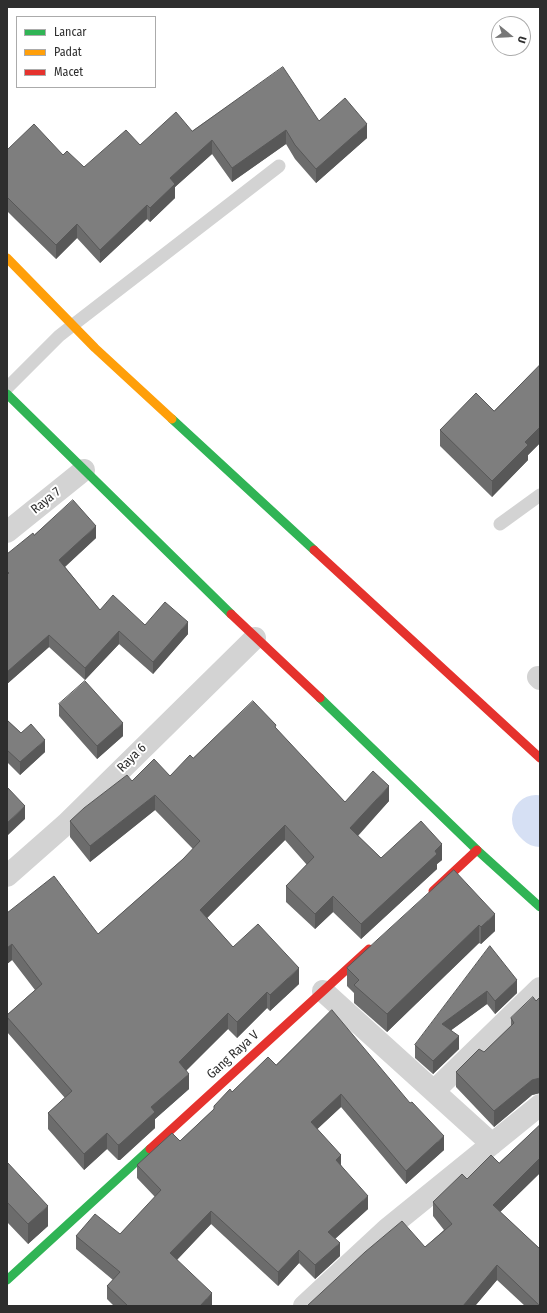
<!DOCTYPE html>
<style>
body{margin:0}
#map{position:relative;width:547px;height:1313px;overflow:hidden;background:#fff;font-family:"Fira Sans Condensed",sans-serif}
canvas{display:block}
.frame{position:absolute;inset:0;border:8px solid #2e2e2e;pointer-events:none}
.legend{position:absolute;left:16px;top:16px;width:140px;height:72px;box-sizing:border-box;background:#fff;border:1px solid #ababab;margin:0;padding:5px 7px;list-style:none;font-size:12px;color:#2e2e2e}
.legend li{display:flex;align-items:center;gap:8px;height:20px}
.legend b{width:20px;border:1px solid #ababab}
.north{position:absolute;left:491px;top:16px;width:40px;height:40px;box-sizing:border-box;background:#fff;border:1px solid #ababab;border-radius:50%;rotate:108deg;font-size:11px;font-weight:700;line-height:16px;text-align:center;color:#2e2e2e}
.north::after{content:'';display:block;margin:auto;width:14px;height:18px;background:#777;clip-path:polygon(50% 0,100% 100%,50% 72%,0 100%)}
</style>
<div id="map">
<canvas width="547" height="1313"></canvas>
<div class="frame"></div>
<ul class="legend">
<li><b style="height:5px;background:#30b455"></b>Lancar</li>
<li><b style="height:5px;background:#ff9f0a"></b>Padat</li>
<li><b style="height:5px;background:#e5322d"></b>Macet</li>
</ul>
<div class="north">U</div>
</div>
<script>
const ctx = document.querySelector('canvas').getContext('2d');
ctx.lineJoin = 'round';
function strokePath(path, color, width, dash) { ctx.strokeStyle = color; ctx.lineWidth = width; ctx.lineCap = dash ? 'butt' : 'round'; ctx.setLineDash(dash || []); ctx.stroke(path); }
function fill(path, color) { ctx.fillStyle = color; ctx.fill(path, 'evenodd'); }
function label(font, color, halo, rows, align = 'center') {
  ctx.font = font + ' "Fira Sans Condensed",sans-serif'; ctx.lineWidth = 4; ctx.setLineDash([]); ctx.textBaseline = 'middle'; ctx.strokeStyle = halo; ctx.fillStyle = color; for (const [text, x, y, turn = 0] of rows) {
    ctx.save(); ctx.translate(x, y); ctx.rotate((+turn || 0) * Math.PI / 180); ctx.textAlign = isNaN(turn) ? turn : align; if (halo) ctx.strokeText(text, 0, 0); ctx.fillText(text, 0, 0); ctx.restore();
  }
}
strokePath(new Path2D(`
 M 536,819 L 540,823`), '#d6e0f4', 48);
strokePath(new Path2D(`
 M 7,388 L 59,336 L 73,325 L 279,166
 M 500,524 L 540,495`), '#d3d3d3', 13);
strokePath(new Path2D(`
 M 7,532 L 84,470
 M 538,677 L 540,679
 M 7,876 L 66,824 L 255,638
 M 323,991 L 492,1144
 M 434,1091 L 540,988
 M 304,1306 L 387,1229 L 540,1105`), '#d3d3d3', 22);
strokePath(new Path2D(`
 M 7,394 L 231,614
 M 172,419 L 314,550
 M 320,698 L 477,850 L 540,907
 M 7,1280 L 150,1149`), '#30b455', 9);
strokePath(new Path2D(`
 M 7,258 L 95,348 L 172,419`), '#ff9f0a', 9);
strokePath(new Path2D(`
 M 314,550 L 540,758
 M 231,614 L 320,698
 M 433,891 L 477,850
 M 150,1149 L 369,949`), '#e5322d', 9);
fill(new Path2D(`
 M 319,121 L 367,138 L 316,183 L 295,159 L 286,144 L 232,182 L 212,154 L 175,187 L 175,198 L 150,222 L 147,219 L 100,263 L 77,238 L 56,259 L 15,219 L 7,211 L 7,150 L 63,155 L 84,167 L 140,145 L 192,131 Z
 M 540,365 L 540,443 L 528,455 L 528,460 L 492,497 L 440,446 L 440,430 L 494,411 Z
 M 34,535 L 96,538 L 65,567 L 100,610 L 145,625 L 188,634 L 153,674 L 119,644 L 85,680 L 49,647 L 7,684 L 7,554 Z
 M 59,704 L 123,736 L 97,759 L 59,716 Z
 M 7,720 L 21,733 L 45,752 L 20,775 L 7,762 Z
 M 276,729 L 345,802 L 389,801 L 358,836 L 381,858 L 442,860 L 437,864 L 437,869 L 361,939 L 333,912 L 315,929 L 286,902 L 286,886 L 307,865 L 285,840 L 207,918 L 233,947 L 299,984 L 270,1011 L 267,1008 L 237,1038 L 228,1029 L 186,1070 L 189,1089 L 155,1119 L 155,1128 L 120,1160 L 118,1160 L 107,1149 L 84,1170 L 48,1129 L 48,1113 L 65,1098 L 7,1032 L 7,1015 L 35,990 L 12,960 L 7,964 L 7,913 L 98,934 L 183,859 L 193,849 L 155,810 L 90,862 L 70,837 L 70,821 L 132,781 L 170,776 L 193,758 Z
 M 454,870 L 495,931 L 481,944 L 479,943 L 387,1032 L 354,1003 L 354,993 L 347,986 L 347,968 Z
 M 490,946 L 517,993 L 495,1014 L 487,1004 L 451,1030 L 459,1049 L 433,1074 L 415,1058 L 415,1045 Z
 M 540,997 L 540,1093 L 532,1095 L 494,1127 L 456,1087 L 456,1072 L 484,1052 L 511,1026 L 511,1018 L 536,1001 Z
 M 332,1010 L 444,1150 L 406,1184 L 341,1107 L 317,1129 L 341,1165 L 368,1209 L 335,1239 L 340,1256 L 315,1279 L 299,1263 L 278,1286 L 211,1224 L 177,1260 L 212,1306 L 114,1306 L 107,1299 L 107,1286 L 113,1280 L 76,1249 L 76,1236 L 120,1234 L 155,1197 L 137,1178 L 137,1165 L 180,1141 L 232,1092 L 276,1065 Z
 M 540,1125 L 540,1173 L 500,1212 L 540,1249 L 540,1306 L 525,1306 L 497,1280 L 475,1306 L 307,1306 L 425,1247 L 444,1230 L 433,1216 L 433,1202 L 467,1179 L 499,1163 Z
 M 7,1162 L 48,1226 L 28,1244 L 7,1222 Z`), '#6c6c6c');
fill(new Path2D(`
 M 367,124 L 367,138 L 316,183 L 316,169 Z
 M 286,130 L 286,144 L 232,182 L 232,168 Z
 M 212,140 L 212,154 L 175,187 L 175,198 L 150,222 L 150,208 L 170,178 Z
 M 147,205 L 147,219 L 100,263 L 100,250 Z
 M 77,224 L 77,238 L 56,259 L 56,245 Z
 M 540,427 L 540,443 L 528,455 L 528,460 L 492,497 L 492,481 L 525,442 Z
 M 96,526 L 96,538 L 59,572 L 59,560 Z
 M 188,622 L 188,634 L 153,674 L 153,662 Z
 M 119,631 L 119,644 L 85,680 L 85,668 Z
 M 49,635 L 49,647 L 7,684 L 7,672 Z
 M 123,723 L 123,736 L 97,759 L 97,746 Z
 M 45,740 L 45,752 L 20,775 L 20,762 Z
 M 389,786 L 389,801 L 350,844 L 350,828 Z
 M 155,795 L 155,810 L 90,862 L 90,846 Z
 M 25,806 L 25,819 L 7,836 L 7,823 Z
 M 285,825 L 285,840 L 200,925 L 200,910 Z
 M 442,844 L 442,860 L 437,864 L 437,869 L 361,939 L 361,924 Z
 M 333,896 L 333,912 L 315,929 L 315,914 Z
 M 495,914 L 495,931 L 481,944 L 481,927 Z
 M 479,925 L 479,943 L 387,1032 L 387,1014 Z
 M 12,944 L 12,960 L 7,964 L 7,948 Z
 M 299,968 L 299,984 L 270,1011 L 270,995 Z
 M 517,980 L 517,993 L 495,1014 L 495,1001 Z
 M 487,991 L 487,1004 L 442,1037 L 442,1024 Z
 M 267,992 L 267,1008 L 237,1038 L 237,1022 Z
 M 228,1013 L 228,1029 L 179,1078 L 179,1062 Z
 M 459,1036 L 459,1049 L 433,1074 L 433,1061 Z
 M 189,1074 L 189,1089 L 155,1119 L 155,1128 L 120,1160 L 118,1160 L 118,1145 L 151,1107 Z
 M 540,1078 L 540,1093 L 532,1095 L 494,1127 L 494,1111 L 532,1080 Z
 M 341,1094 L 341,1107 L 311,1135 L 311,1122 Z
 M 107,1133 L 107,1149 L 84,1170 L 84,1154 Z
 M 444,1136 L 444,1150 L 406,1184 L 406,1171 Z
 M 341,1155 L 341,1169 L 336,1160 Z
 M 540,1158 L 540,1173 L 493,1219 L 493,1205 Z
 M 368,1196 L 368,1209 L 328,1245 L 328,1232 Z
 M 48,1206 L 48,1226 L 28,1244 L 28,1224 Z
 M 211,1211 L 211,1224 L 170,1267 L 170,1253 Z
 M 340,1243 L 340,1256 L 315,1279 L 315,1265 Z
 M 299,1250 L 299,1263 L 278,1286 L 278,1272 Z
 M 497,1265 L 497,1280 L 475,1306 L 463,1306 Z
 M 212,1293 L 212,1306 L 200,1306 Z`), '#585858');
const building = new Path2D(`
 M 283,67 L 319,121 L 345,98 L 367,124 L 316,169 L 295,145 L 286,130 L 232,168 L 212,140 L 170,178 L 175,184 L 150,208 L 147,205 L 100,250 L 77,224 L 56,245 L 15,205 L 7,197 L 7,150 L 34,124 L 63,155 L 67,151 L 84,167 L 126,130 L 140,145 L 176,112 L 192,131 Z
 M 540,365 L 540,427 L 525,442 L 528,445 L 492,481 L 440,430 L 476,393 L 494,411 Z
 M 73,500 L 96,526 L 59,560 L 100,610 L 113,595 L 145,625 L 165,602 L 188,622 L 153,662 L 119,631 L 85,668 L 49,635 L 7,672 L 7,575 L 9,573 L 7,571 L 7,554 L 33,533 L 34,535 Z
 M 85,681 L 123,723 L 97,746 L 59,704 Z
 M 253,701 L 276,725 L 275,727 L 345,802 L 373,771 L 389,786 L 350,828 L 381,858 L 421,821 L 442,844 L 435,851 L 437,854 L 361,924 L 333,896 L 315,914 L 286,886 L 314,857 L 285,825 L 200,910 L 233,947 L 258,924 L 299,968 L 270,995 L 267,992 L 237,1022 L 228,1013 L 179,1062 L 189,1074 L 151,1107 L 155,1112 L 120,1144 L 118,1145 L 107,1133 L 84,1154 L 48,1113 L 72,1091 L 7,1017 L 7,1015 L 42,984 L 12,944 L 7,948 L 7,913 L 54,876 L 98,934 L 183,859 L 200,841 L 155,795 L 90,846 L 70,821 L 84,808 L 127,775 L 132,781 L 154,759 L 170,776 L 190,755 L 193,758 Z
 M 7,720 L 21,733 L 31,724 L 45,740 L 20,762 L 7,750 Z
 M 7,787 L 25,806 L 7,823 Z
 M 454,870 L 495,914 L 481,927 L 479,925 L 387,1014 L 354,985 L 359,980 L 347,968 Z
 M 490,946 L 517,980 L 495,1001 L 487,991 L 442,1024 L 459,1036 L 433,1061 L 415,1045 Z
 M 533,997 L 536,1001 L 540,997 L 540,1078 L 532,1080 L 494,1111 L 456,1072 L 479,1049 L 484,1052 L 514,1023 L 511,1018 Z
 M 332,1010 L 410,1103 L 412,1102 L 444,1136 L 406,1171 L 341,1094 L 311,1122 L 341,1155 L 336,1160 L 368,1196 L 328,1232 L 340,1243 L 315,1265 L 299,1250 L 278,1272 L 211,1211 L 170,1253 L 212,1293 L 200,1306 L 128,1306 L 107,1286 L 120,1272 L 76,1236 L 95,1214 L 120,1234 L 161,1190 L 137,1165 L 172,1133 L 180,1141 L 214,1109 L 214,1106 L 230,1089 L 232,1092 L 268,1057 L 276,1065 Z
 M 540,1125 L 540,1158 L 493,1205 L 540,1249 L 540,1306 L 497,1265 L 463,1306 L 307,1306 L 365,1252 L 402,1221 L 425,1247 L 452,1224 L 433,1202 L 462,1174 L 467,1179 L 491,1155 L 499,1163 Z
 M 7,1162 L 48,1206 L 28,1224 L 7,1202 Z`);
fill(building, '#7e7e7e');
strokePath(building, '#585858', 1);
label('13px', '#2e2e2e', '#fff', [
 ["Raya 7",46,501,-39],
 ["Raya 6",132,758,-45],
 ["Gang Raya V",233,1055,-42]
]);
</script>
